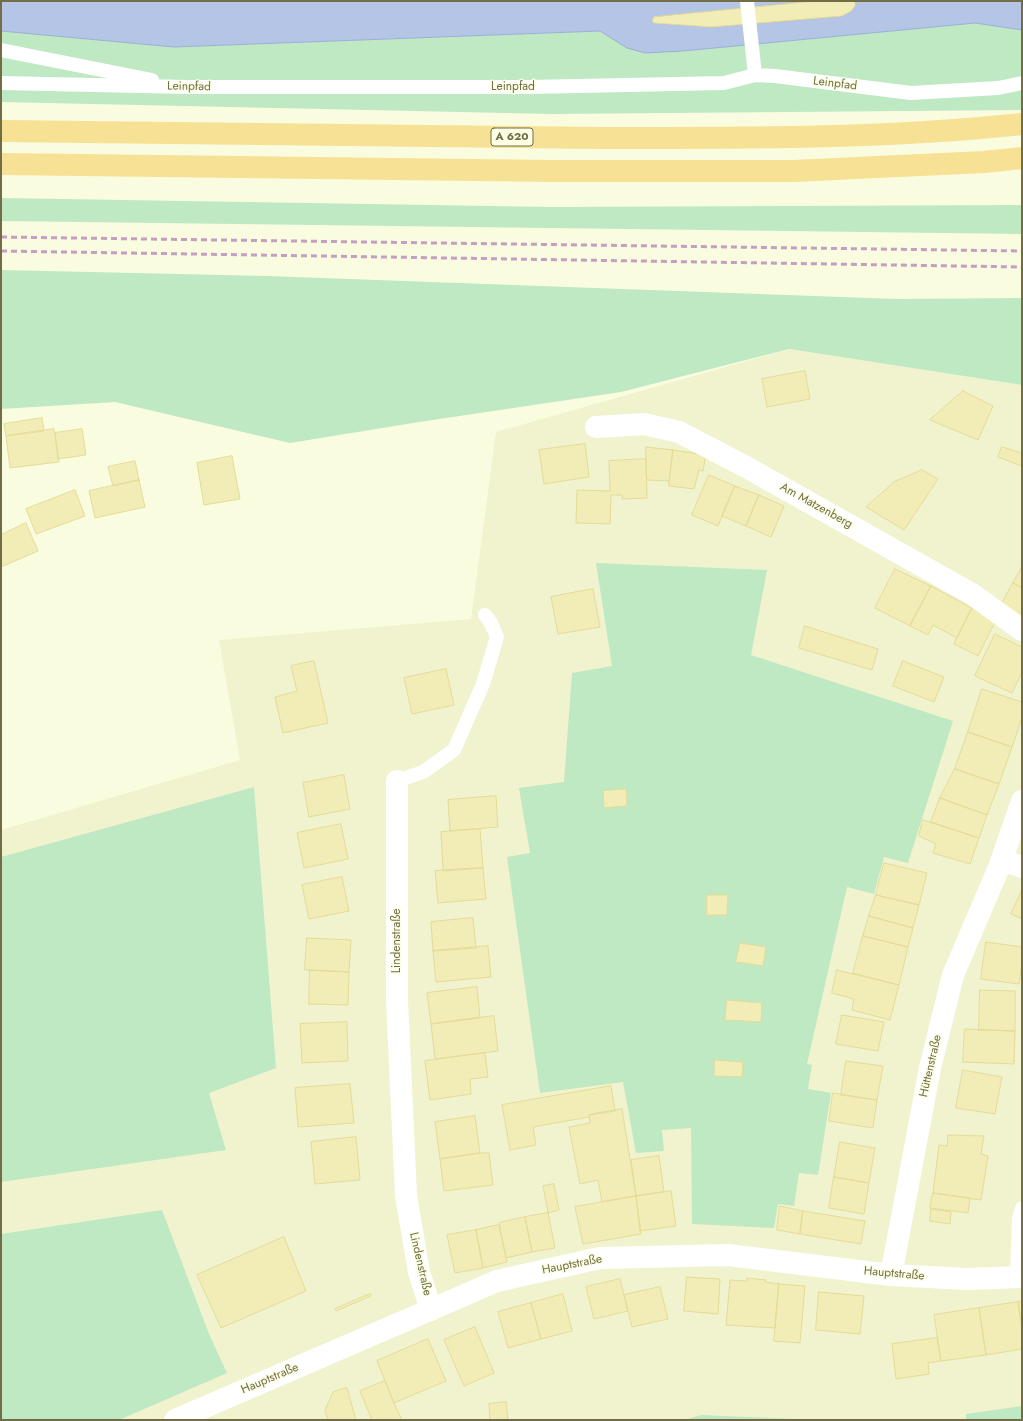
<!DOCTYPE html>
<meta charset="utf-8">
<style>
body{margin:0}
#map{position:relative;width:1023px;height:1421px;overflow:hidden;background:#f9fcdf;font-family:Jost,sans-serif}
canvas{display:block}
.frame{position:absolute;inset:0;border:2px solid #726d47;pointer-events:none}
</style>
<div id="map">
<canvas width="1023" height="1421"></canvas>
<div class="frame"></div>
</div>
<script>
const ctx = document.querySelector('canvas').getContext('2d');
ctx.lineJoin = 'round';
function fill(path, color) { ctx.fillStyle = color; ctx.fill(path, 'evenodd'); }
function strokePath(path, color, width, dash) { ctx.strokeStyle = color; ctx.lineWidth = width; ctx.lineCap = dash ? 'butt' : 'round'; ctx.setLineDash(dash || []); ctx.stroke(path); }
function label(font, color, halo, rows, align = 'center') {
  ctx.font = font + ' Jost,sans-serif'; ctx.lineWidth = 3; ctx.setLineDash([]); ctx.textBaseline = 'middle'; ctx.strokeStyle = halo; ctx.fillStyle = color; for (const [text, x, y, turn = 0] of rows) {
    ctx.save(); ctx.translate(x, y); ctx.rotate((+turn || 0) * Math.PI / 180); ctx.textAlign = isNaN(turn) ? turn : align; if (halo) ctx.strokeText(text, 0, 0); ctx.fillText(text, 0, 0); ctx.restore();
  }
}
fill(new Path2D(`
 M 789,349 L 1022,385 L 1022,1420 L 1,1420 L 1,830 L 240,760 L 219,640 L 471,619 L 496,432 Z`), '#f1f3ce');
fill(new Path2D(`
 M 975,23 L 1022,30 L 1022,110 L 552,114 L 1,102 L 1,31 L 174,47 L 600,31 L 627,48 L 683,51 Z
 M 1,198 L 551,207 L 1022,205 L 1022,234 L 1,221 Z
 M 1,270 L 267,276 L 896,299 L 1022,298 L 1022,385 L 789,349 L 621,392 L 419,422 L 290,443 L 115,402 L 1,409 Z
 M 596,563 L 767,570 L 751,655 L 953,721 L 908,863 L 884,857 L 874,894 L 847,887 L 807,1064 L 812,1065 L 808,1089 L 831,1093 L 818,1175 L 799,1173 L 794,1206 L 778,1204 L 774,1228 L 692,1224 L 691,1128 L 662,1130 L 664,1151 L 636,1153 L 623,1082 L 540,1093 L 507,857 L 530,853 L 519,788 L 564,782 L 572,673 L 612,666 Z
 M 254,787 L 276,1068 L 209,1093 L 226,1150 L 1,1182 L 1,857 Z
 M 162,1210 L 209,1334 L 227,1373 L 119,1420 L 1,1420 L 1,1234 Z
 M 1022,1406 L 1022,1420 L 966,1420 L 966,1414 Z
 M 701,1415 L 818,1420 L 684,1420 Z`), '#bee9c3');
const water = new Path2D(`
 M 1,1 L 816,1 L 655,17 L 652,21 L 654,23 L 712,27 L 842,16 C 850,12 855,10 855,1 L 1022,1 L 1022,30 L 975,23 L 683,51 L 645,53 L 627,48 L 600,31 L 174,47 L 1,31 Z`);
fill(water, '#b4c5e5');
strokePath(water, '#9bafd7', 1);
const building = new Path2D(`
 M 816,1 L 855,1 L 855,6 L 851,11 L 842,16 L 712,27 L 654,23 L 652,21 L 654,17 Z
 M 805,371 L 810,399 L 767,407 L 762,379 Z
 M 963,391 L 993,406 L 978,440 L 930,420 Z
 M 42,418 L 44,431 L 6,436 L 4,424 Z
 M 54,429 L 59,462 L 10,468 L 6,436 Z
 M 82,429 L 86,455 L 58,459 L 55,433 Z
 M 585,444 L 589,477 L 544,484 L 539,450 Z
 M 646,447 L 673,450 L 669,481 L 647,480 Z
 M 1002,447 L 1022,453 L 1022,466 L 998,457 Z
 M 673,450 L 706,455 L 703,471 L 699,470 L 694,489 L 669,486 Z
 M 232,456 L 240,499 L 204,505 L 197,463 Z
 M 646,459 L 647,498 L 622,499 L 622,495 L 611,495 L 610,524 L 576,523 L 577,490 L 610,491 L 609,461 Z
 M 135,461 L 139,480 L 113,486 L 108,467 Z
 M 922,470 L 938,479 L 904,530 L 866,507 L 894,482 Z
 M 709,475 L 735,486 L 718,526 L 692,515 Z
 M 139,480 L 145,507 L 95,518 L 89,491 Z
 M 735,486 L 759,495 L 746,526 L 722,516 Z
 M 75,490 L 85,516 L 36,534 L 26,509 Z
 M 759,495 L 784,506 L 771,537 L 746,526 Z
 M 26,523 L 38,551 L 1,567 L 1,535 Z
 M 1022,567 L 1022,588 L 1013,583 Z
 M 895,569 L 931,586 L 910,626 L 875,608 Z
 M 1013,583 L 1022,588 L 1022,623 L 1001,605 Z
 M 931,586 L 972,608 L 957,638 L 933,625 L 928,635 L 910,626 Z
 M 593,589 L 600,627 L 558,634 L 551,597 Z
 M 972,608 L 996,620 L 978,656 L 954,644 Z
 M 805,626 L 878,649 L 872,670 L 799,648 Z
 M 995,634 L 1022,647 L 1022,672 L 1012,693 L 975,676 Z
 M 314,661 L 328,723 L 283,733 L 275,697 L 297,691 L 291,666 Z
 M 903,661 L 944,677 L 934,702 L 893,686 Z
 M 446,669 L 454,705 L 412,714 L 404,678 Z
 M 982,689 L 1022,702 L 1022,718 L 1012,747 L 968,732 Z
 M 968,732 L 1012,747 L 999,784 L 955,769 Z
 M 955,769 L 999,784 L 987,815 L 940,798 Z
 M 344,775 L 350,809 L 309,817 L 303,783 Z
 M 626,789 L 627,806 L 604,808 L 603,791 Z
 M 496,796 L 498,827 L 450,831 L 448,800 Z
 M 940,798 L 987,815 L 979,838 L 931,822 Z
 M 923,820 L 979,838 L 970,864 L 933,853 L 936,844 L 919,836 Z
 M 341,824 L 348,859 L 304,868 L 297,833 Z
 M 480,829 L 483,868 L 443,871 L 441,832 Z
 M 884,863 L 927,873 L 919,905 L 876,895 Z
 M 483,868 L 486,899 L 438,903 L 435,871 Z
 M 342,877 L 349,911 L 309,919 L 302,885 Z
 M 1022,890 L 1022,919 L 1011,914 Z
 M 707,895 L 728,895 L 727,915 L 707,915 Z
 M 876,895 L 919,905 L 913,928 L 869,916 Z
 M 869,916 L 913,928 L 908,947 L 863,936 Z
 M 473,918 L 476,948 L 433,951 L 431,922 Z
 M 863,936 L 908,947 L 899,985 L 853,973 Z
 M 307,938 L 351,940 L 349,972 L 305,970 Z
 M 986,942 L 1022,947 L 1022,964 L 1019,984 L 981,979 Z
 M 740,943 L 766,947 L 763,966 L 736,962 Z
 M 488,946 L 491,977 L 436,982 L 433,951 Z
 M 310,970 L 349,972 L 348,1005 L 309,1004 Z
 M 837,970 L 899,985 L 890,1020 L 852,1010 L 854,999 L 832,993 Z
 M 477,987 L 480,1018 L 431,1024 L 427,993 Z
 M 980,990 L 1015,991 L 1015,1031 L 979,1030 Z
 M 727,1000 L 762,1003 L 761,1022 L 725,1020 Z
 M 842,1015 L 884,1022 L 878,1051 L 836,1044 Z
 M 494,1016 L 498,1051 L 435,1059 L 431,1024 Z
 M 347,1022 L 348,1061 L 302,1063 L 300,1024 Z
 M 965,1029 L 1015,1031 L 1014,1064 L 963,1062 Z
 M 485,1053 L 488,1077 L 470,1079 L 471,1094 L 430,1100 L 425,1061 Z
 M 715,1060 L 743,1062 L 742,1077 L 714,1076 Z
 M 846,1061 L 883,1066 L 877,1100 L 841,1095 Z
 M 963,1070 L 1002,1077 L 995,1114 L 956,1108 Z
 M 350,1084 L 354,1123 L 298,1127 L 295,1088 Z
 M 611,1086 L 615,1111 L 589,1115 L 589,1117 L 533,1127 L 536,1145 L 510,1150 L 502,1105 Z
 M 833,1093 L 877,1100 L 873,1128 L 829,1121 Z
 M 622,1109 L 636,1196 L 602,1202 L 598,1180 L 580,1184 L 569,1127 L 590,1123 L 589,1115 Z
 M 475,1116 L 480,1153 L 440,1159 L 435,1122 Z
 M 948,1135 L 984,1136 L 981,1154 L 988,1156 L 981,1200 L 933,1193 L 939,1145 L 947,1146 Z
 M 356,1137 L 360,1180 L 315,1184 L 311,1142 Z
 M 840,1142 L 875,1148 L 869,1183 L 834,1177 Z
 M 480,1153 L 489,1153 L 493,1185 L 444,1191 L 440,1159 Z
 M 659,1156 L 664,1192 L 636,1196 L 631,1160 Z
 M 834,1177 L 869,1183 L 864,1214 L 829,1208 Z
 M 554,1184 L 559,1210 L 548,1213 L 543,1186 Z
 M 671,1191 L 676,1226 L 640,1231 L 636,1196 Z
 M 933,1193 L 970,1198 L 968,1213 L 930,1208 Z
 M 636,1196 L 641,1234 L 583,1244 L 575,1207 Z
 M 780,1206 L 803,1211 L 800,1234 L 777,1230 Z
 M 931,1209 L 951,1212 L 950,1224 L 930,1221 Z
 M 803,1211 L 865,1221 L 861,1244 L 800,1234 Z
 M 548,1213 L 555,1248 L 532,1252 L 525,1217 Z
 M 525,1217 L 532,1252 L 506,1258 L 499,1223 Z
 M 499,1225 L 507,1262 L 483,1268 L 476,1230 Z
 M 476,1230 L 483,1268 L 455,1273 L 447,1235 Z
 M 284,1237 L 306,1291 L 221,1328 L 197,1275 Z
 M 687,1277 L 720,1279 L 718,1314 L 684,1311 Z
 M 747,1278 L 766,1280 L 765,1282 L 779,1284 L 775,1328 L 726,1325 L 730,1280 L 747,1281 Z
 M 620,1279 L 628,1311 L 594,1319 L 586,1287 Z
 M 779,1284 L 805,1286 L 800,1343 L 774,1341 Z
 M 660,1287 L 668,1319 L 632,1327 L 624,1295 Z
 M 819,1292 L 864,1296 L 860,1334 L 816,1330 Z
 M 370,1294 L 371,1296 L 336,1311 L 335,1309 Z
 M 563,1294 L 572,1331 L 541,1339 L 531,1303 Z
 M 1022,1301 L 1022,1328 L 1018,1302 Z
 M 1018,1302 L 1022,1328 L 1022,1349 L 986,1355 L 979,1308 Z
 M 531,1303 L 541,1339 L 508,1348 L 498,1312 Z
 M 979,1308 L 986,1355 L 941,1361 L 934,1315 Z
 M 475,1327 L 494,1373 L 464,1386 L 444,1340 Z
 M 937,1338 L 941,1361 L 928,1363 L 929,1374 L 896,1379 L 892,1344 Z
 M 428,1339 L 446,1381 L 394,1403 L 377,1361 Z
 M 385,1381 L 394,1403 L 402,1420 L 372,1420 L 360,1391 Z
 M 347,1388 L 356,1420 L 328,1420 L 325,1410 L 333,1392 Z
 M 506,1402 L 508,1420 L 490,1420 L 489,1404 Z`);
fill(building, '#f2ecb7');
strokePath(building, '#e4dc97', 1);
strokePath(new Path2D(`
 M 747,1 L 755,75
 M 1,50 L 152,80
 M 1,83 L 187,87 L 529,87 L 724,83 L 755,75 L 775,76 L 911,93 L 998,88 L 1022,83
 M 397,781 L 423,772 L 454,750 L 483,684 L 497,637 L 491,623 L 485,615
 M 1017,1277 L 1019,1218 L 1022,1208`), '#fff', 14);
strokePath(new Path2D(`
 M 596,427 L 644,424 L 679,432 L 748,468 L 972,594 L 1022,630
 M 397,781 L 397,1000 L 406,1196 L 419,1272 L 431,1310
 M 1010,863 L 1022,867
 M 891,1275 L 930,1068 L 953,975 L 1000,865 L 1022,801`), '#fff', 22);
strokePath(new Path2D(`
 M 175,1420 L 497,1281 L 600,1258 L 728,1255 L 891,1275 L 966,1279 L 1022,1277`), '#fff', 22);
strokePath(new Path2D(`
 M 1,131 C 201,133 401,137 602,138 C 742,138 882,139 1022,124
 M 1,164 L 553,171 L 793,171 L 984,162 L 1022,158`), '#f7e195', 22);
strokePath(new Path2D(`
 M 1,237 L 1022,251
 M 1,251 L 1022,267`), '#c49fc2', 3, [6, 4]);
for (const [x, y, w] of [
 [512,137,42]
]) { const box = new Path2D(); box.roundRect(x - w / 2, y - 9, w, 18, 3); ctx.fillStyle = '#fcffe5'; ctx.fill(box); strokePath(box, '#726d47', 1); }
label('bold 11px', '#726d47', null, [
 ["A 620",512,137]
]);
label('12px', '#726d47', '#fcffe5', [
 ["Leinpfad",835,84,7],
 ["Leinpfad",189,87,1],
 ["Leinpfad",513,87],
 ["Am Matzenberg",816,506,29],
 ["Lindenstraße",397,941,-90],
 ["Hüttenstraße",931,1066,-77],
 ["Lindenstraße",420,1264,77],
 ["Hauptstraße",572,1265,-11],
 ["Hauptstraße",894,1274,5],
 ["Hauptstraße",270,1379,-23]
]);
</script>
